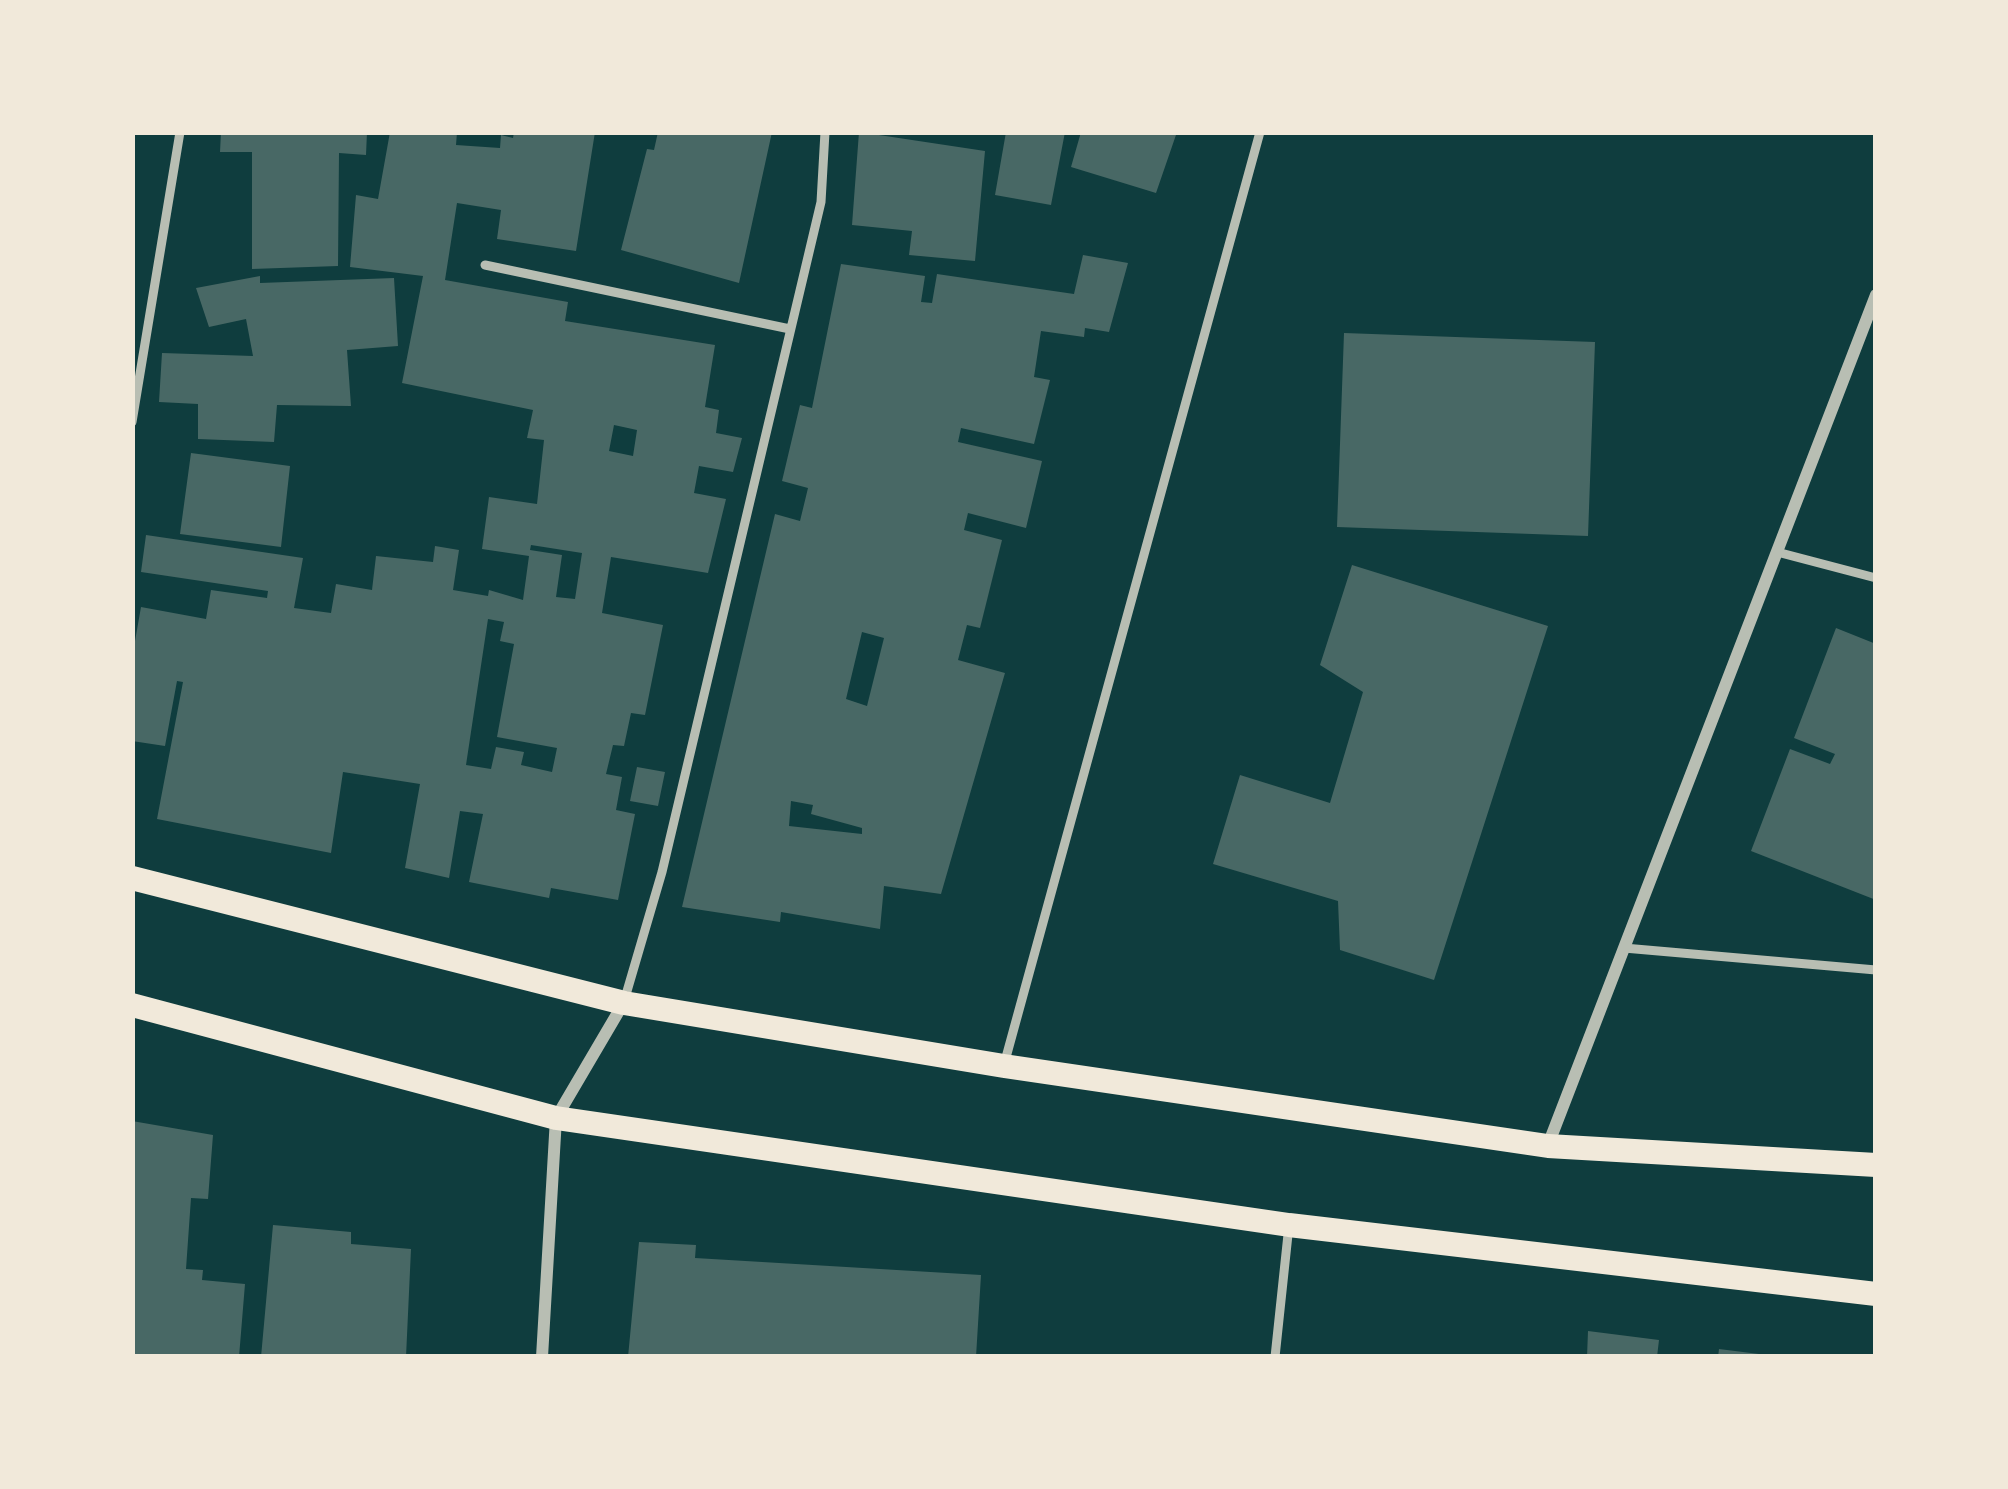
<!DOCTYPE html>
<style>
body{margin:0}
#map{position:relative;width:2008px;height:1489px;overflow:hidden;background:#0f3d3e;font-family:Signika,sans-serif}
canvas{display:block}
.frame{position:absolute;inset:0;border:135px solid #f1e9da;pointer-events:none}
</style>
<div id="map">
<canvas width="2008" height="1489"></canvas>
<div class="frame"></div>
</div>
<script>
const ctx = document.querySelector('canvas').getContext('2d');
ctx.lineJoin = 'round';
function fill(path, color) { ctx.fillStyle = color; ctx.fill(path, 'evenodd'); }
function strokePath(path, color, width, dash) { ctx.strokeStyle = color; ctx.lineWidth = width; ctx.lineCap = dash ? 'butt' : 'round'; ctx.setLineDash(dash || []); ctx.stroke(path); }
fill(new Path2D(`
 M 221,132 L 367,132 L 366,155 L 339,153 L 338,266 L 252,269 L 252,152 L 220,152 Z
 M 390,132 L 457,132 L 456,145 L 500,148 L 501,135 L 513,138 L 514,132 L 595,132 L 576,251 L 497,239 L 501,210 L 457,203 L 445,280 L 568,302 L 565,321 L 715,345 L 705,407 L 719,410 L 716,433 L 742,438 L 733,472 L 699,466 L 694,493 L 726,499 L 708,573 L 611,557 L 602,613 L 663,625 L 645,715 L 631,713 L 624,746 L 613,745 L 606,774 L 622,777 L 616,810 L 635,814 L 618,900 L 551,888 L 549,898 L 469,882 L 483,814 L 460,811 L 449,878 L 405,868 L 420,784 L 343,772 L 331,853 L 157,819 L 183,682 L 177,681 L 165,746 L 132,741 L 132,658 L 141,607 L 206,619 L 211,590 L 267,598 L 268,591 L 141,572 L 146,535 L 303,558 L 294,608 L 331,613 L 336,584 L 372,590 L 376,556 L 433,562 L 435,546 L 459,550 L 453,590 L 488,596 L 489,590 L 523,600 L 529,556 L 482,549 L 489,497 L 537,504 L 544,440 L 527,438 L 533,410 L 402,383 L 423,276 L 350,267 L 356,195 L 378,199 ZM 614,425 L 637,430 L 633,456 L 609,451 ZM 531,545 L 582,553 L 575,599 L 556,597 L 562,555 L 530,550 ZM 488,619 L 504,622 L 500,641 L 514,644 L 497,737 L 557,748 L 552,772 L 521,765 L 524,752 L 496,747 L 491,769 L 466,765 Z
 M 658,132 L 772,132 L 739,283 L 621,250 L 647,149 L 654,150 Z
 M 859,132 L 985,151 L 975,261 L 909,255 L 912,231 L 852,225 Z
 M 1006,132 L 1065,132 L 1051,205 L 995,195 Z
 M 1081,132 L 1177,132 L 1156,193 L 1071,167 Z
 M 1083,255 L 1128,263 L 1109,332 L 1085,328 L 1084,337 L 1041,331 L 1034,377 L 1050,380 L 1034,444 L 961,428 L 958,442 L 1042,461 L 1026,528 L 968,513 L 964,530 L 1002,540 L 980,628 L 967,625 L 958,660 L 1005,673 L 941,894 L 884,886 L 880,929 L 781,912 L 780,922 L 682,907 L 775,514 L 800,521 L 808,488 L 782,481 L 800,405 L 812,408 L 841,264 L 925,276 L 921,302 L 932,303 L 937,274 L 1074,294 ZM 862,632 L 884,638 L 867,706 L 846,699 ZM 791,801 L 813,805 L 811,814 L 862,828 L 862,834 L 789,826 Z
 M 260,276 L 260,283 L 394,278 L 398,346 L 347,350 L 351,406 L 277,405 L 274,442 L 198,439 L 198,404 L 159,402 L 162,353 L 253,356 L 246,319 L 209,327 L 196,288 Z
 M 1344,333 L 1595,342 L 1588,536 L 1337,527 Z
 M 191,453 L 290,466 L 281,547 L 180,534 Z
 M 1352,565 L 1548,626 L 1434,980 L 1340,950 L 1338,901 L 1213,864 L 1240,775 L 1330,803 L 1363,692 L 1320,665 Z
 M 1836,628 L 1876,644 L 1876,900 L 1751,851 L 1790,749 L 1830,764 L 1835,754 L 1794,738 Z
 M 637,767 L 665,772 L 658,806 L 630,801 Z
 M 132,1121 L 213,1135 L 208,1199 L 191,1198 L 186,1269 L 203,1270 L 202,1280 L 245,1284 L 239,1357 L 132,1357 Z
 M 273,1225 L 351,1232 L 351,1244 L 411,1249 L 406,1357 L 261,1357 Z
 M 639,1242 L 696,1245 L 695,1258 L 981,1275 L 976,1357 L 628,1357 Z
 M 1588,1331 L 1659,1340 L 1657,1357 L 1587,1357 Z
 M 1719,1349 L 1759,1354 L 1759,1357 L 1718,1357 Z`), '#486865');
strokePath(new Path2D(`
 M 485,265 L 790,329
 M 132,422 L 180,132
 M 1777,552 L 1876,578
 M 1624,948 L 1876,970
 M 625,998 L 662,872 L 821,202 L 825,132
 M 1005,1061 L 1260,132
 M 1275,1357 L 1289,1225`), '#b8beb3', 9);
strokePath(new Path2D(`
 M 1548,1145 L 1876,295
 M 542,1357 L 556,1118 L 623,1004`), '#b8beb3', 12);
strokePath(new Path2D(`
 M 132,878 L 624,1003 L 1004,1066 L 1548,1146 L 1876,1165
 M 132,1005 L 556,1118 L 1289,1225 L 1876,1294`), '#f1e9da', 24);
</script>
